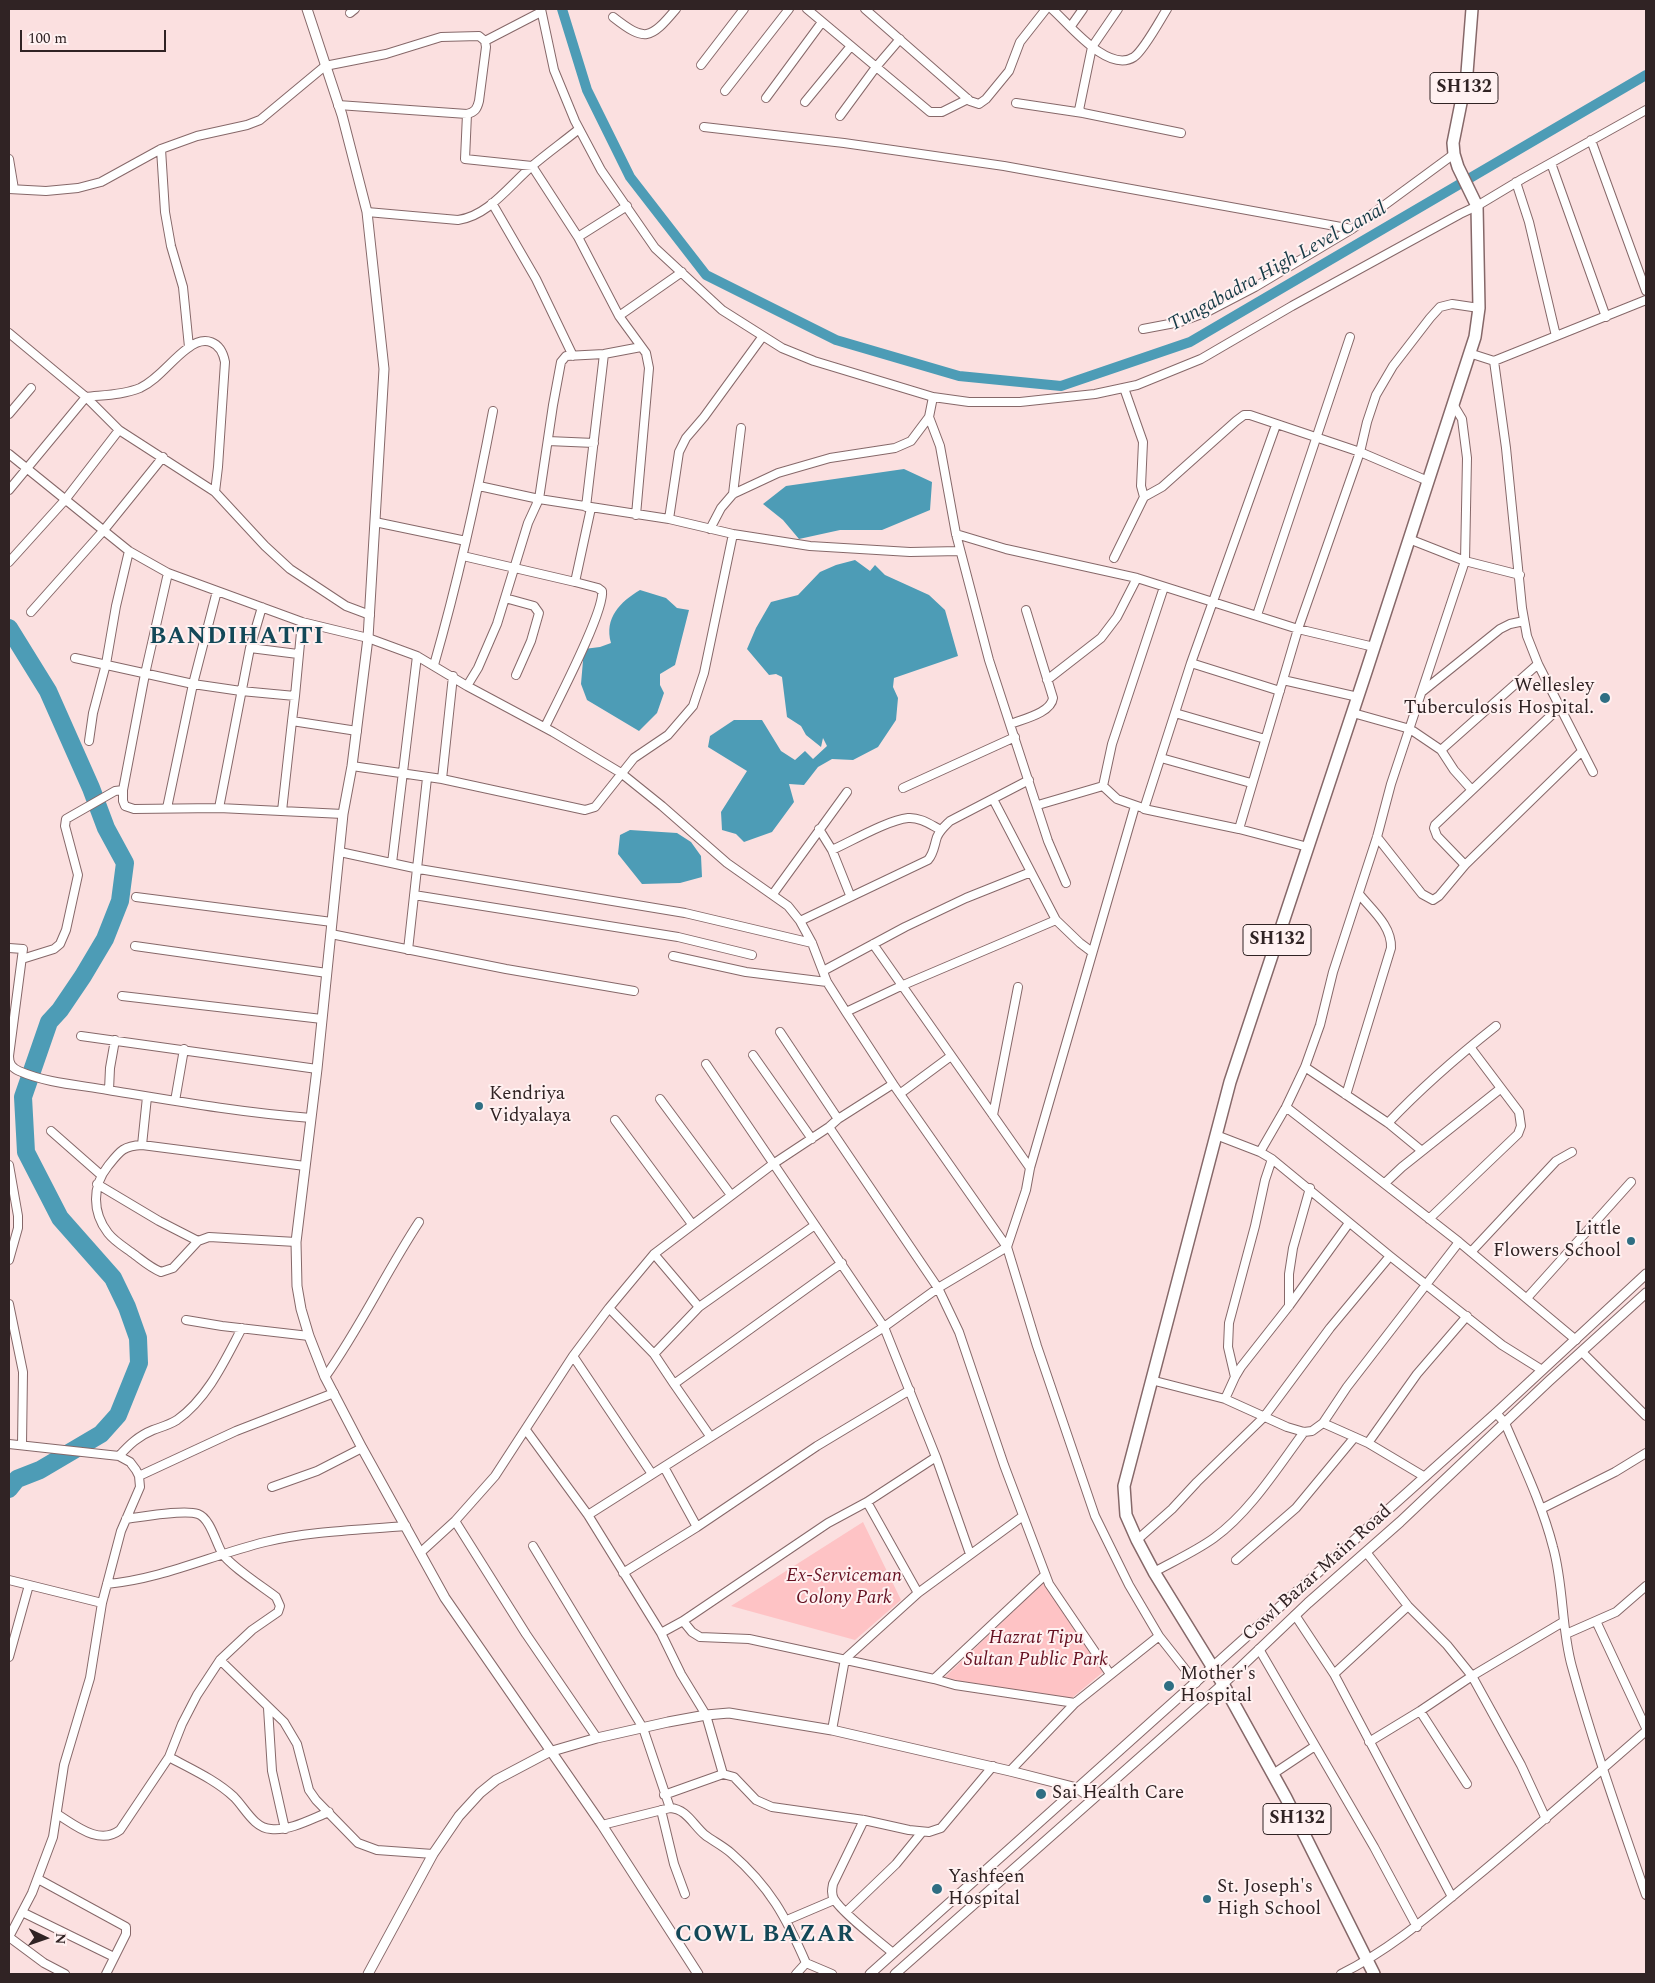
<!DOCTYPE html>
<style>
body{margin:0}
#map{position:relative;width:1655px;height:1983px;overflow:hidden;background:#fbe0e0;font-family:Spectral,serif}
canvas{display:block}
.frame{position:absolute;inset:0;border:10px solid #302324;pointer-events:none}
.north{position:absolute;left:20px;top:1913px;width:50px;height:50px;-webkit-text-stroke:4px #fff1f1;paint-order:stroke;rotate:93deg;font-size:14px;font-weight:700;line-height:20px;text-align:center;color:#302324}
.north::after{content:'';display:block;margin:auto;width:18px;height:22px;background:#302324;clip-path:polygon(50% 0,100% 100%,50% 72%,0 100%)}
.scale{position:absolute;left:20px;top:30px;width:146px;height:22px;box-sizing:border-box;border:2px solid #302324;border-top:0;padding-left:6px;font-size:15px;line-height:18px;white-space:nowrap;color:#302324;-webkit-text-stroke:4px #fff1f1;paint-order:stroke}
</style>
<div id="map">
<canvas width="1655" height="1983"></canvas>
<div class="frame"></div>
<div class="north">N</div>
<div class="scale">100 m</div>
</div>
<script>
const ctx = document.querySelector('canvas').getContext('2d');
ctx.lineJoin = 'round';
function fill(path, color) { ctx.fillStyle = color; ctx.fill(path, 'evenodd'); }
function strokePath(path, color, width, dash) { ctx.strokeStyle = color; ctx.lineWidth = width; ctx.lineCap = dash ? 'butt' : 'round'; ctx.setLineDash(dash || []); ctx.stroke(path); }
function label(font, color, halo, rows, align = 'center') {
  ctx.font = font + ' Spectral,serif'; ctx.lineWidth = 4; ctx.setLineDash([]); ctx.textBaseline = 'middle'; ctx.strokeStyle = halo; ctx.fillStyle = color; for (const [text, x, y, turn = 0] of rows) {
    ctx.save(); ctx.translate(x, y); ctx.rotate((+turn || 0) * Math.PI / 180); ctx.textAlign = isNaN(turn) ? turn : align; if (halo) ctx.strokeText(text, 0, 0); ctx.fillText(text, 0, 0); ctx.restore();
  }
}
fill(new Path2D(`
 M 863,1522 L 901,1600 L 855,1640 L 731,1606 Z
 M 1043,1583 L 1103,1672 L 1072,1698 L 959,1681 L 945,1677 Z`), '#fec3c5');
fill(new Path2D(`
 M 904,469 L 932,482 L 930,510 L 882,530 L 840,530 L 799,539 L 783,520 L 763,504 L 786,486 Z
 M 855,560 L 870,571 L 875,565 L 885,575 L 929,595 L 945,610 L 958,656 L 894,678 L 893,687 L 898,698 L 896,720 L 878,747 L 853,760 L 832,759 L 818,767 L 804,785 L 789,784 L 794,802 L 772,832 L 744,842 L 736,834 L 722,830 L 721,812 L 747,771 L 708,747 L 710,736 L 734,720 L 762,720 L 781,751 L 795,760 L 805,751 L 813,759 L 827,746 L 823,738 L 821,747 L 806,735 L 801,726 L 787,717 L 782,677 L 776,674 L 769,675 L 747,649 L 756,628 L 771,602 L 798,595 L 820,572 L 836,565 Z
 M 640,590 L 666,598 L 677,608 L 689,610 L 675,665 L 660,674 L 660,685 L 664,693 L 657,713 L 639,731 L 587,700 L 581,684 L 584,649 L 600,647 L 611,643 C 604,618 620,602 640,590 Z
 M 630,830 L 677,833 L 691,842 L 701,856 L 702,877 L 680,883 L 642,884 L 618,854 L 620,835 Z`), '#4d9cb6');
strokePath(new Path2D(`
 M 562,9 L 587,90 L 630,177 L 706,275 L 836,340 L 959,376 L 1061,386 L 1190,342 L 1646,75`), '#4d9cb6', 10);
strokePath(new Path2D(`
 M 9,628 L 48,691 L 91,788 L 106,828 L 125,863 L 120,901 L 105,939 L 83,976 L 60,1010 L 49,1022 L 23,1097 L 26,1152 L 60,1218 L 113,1278 L 127,1307 L 138,1338 L 139,1363 L 118,1415 L 101,1434 L 40,1470 L 17,1479 L 9,1489`), '#4d9cb6', 18);
const minor = new Path2D(`
 M 541,9 L 554,70 L 575,121 L 601,170 L 655,248 L 722,310 L 782,348 L 814,361 L 933,397 L 969,402 L 1020,402 L 1095,394 L 1137,385 L 1201,359 L 1292,306 L 1460,214 L 1477,206 L 1522,179 L 1646,110
 M 807,9 L 930,112 L 942,112 L 968,99
 M 865,9 L 970,101 L 979,104 L 986,99 L 1009,71 L 1020,42 L 1046,9
 M 1052,9 C 1069,24 1108,74 1134,57 C 1144,50 1160,20 1167,9
 M 350,13 L 355,9
 M 613,17 C 645,42 650,40 676,9
 M 1071,26 L 1083,9
 M 485,41 L 541,12
 M 701,65 L 744,9
 M 725,91 L 789,9
 M 766,98 L 822,22
 M 805,102 L 851,46
 M 1016,103 L 1083,113 L 1181,133
 M 1083,113 L 1079,110 L 1092,47 L 1118,9
 M 467,114 L 465,159 L 532,166 L 578,237 L 619,316 L 646,353 L 649,368 L 636,515
 M 840,116 L 876,67 L 900,39
 M 704,127 L 844,143 L 1004,166 L 1352,229
 M 1591,140 L 1646,291
 M 161,149 L 165,212 L 171,246 L 183,287 L 189,347
 M 9,159 L 14,189
 M 1551,163 L 1606,317
 M 1516,182 L 1529,222 L 1556,336
 M 9,189 L 46,191 L 78,188 L 101,182 L 161,149 L 197,136 L 247,125 L 260,120 L 325,66 L 386,54 L 441,37 L 479,36 L 485,41 L 486,47 L 479,101 C 477,109 475,112 467,114 L 338,105
 M 492,203 L 536,279 L 573,356
 M 367,212 L 458,220 C 488,216 509,186 531,167 C 546,154 563,142 579,129
 M 578,237 L 627,206
 M 619,316 L 682,272
 M 1143,329 L 1180,322 L 1207,312 L 1255,287 L 1352,229 L 1454,154
 M 9,333 L 86,397 L 119,430 L 215,492 L 265,546 L 290,569 L 346,606 L 370,615
 M 1469,353 L 1494,361 L 1646,300
 M 1494,361 L 1506,448 L 1522,608 L 1527,636 L 1538,664 L 1593,772
 M 9,414 L 31,388
 M 929,417 L 940,446 L 956,534 L 989,660 L 1048,841 L 1066,883
 M 1276,425 L 1191,663 L 1144,809 L 1239,829 L 1308,847
 M 548,441 L 594,443
 M 9,454 L 129,551 L 168,573 L 302,622 L 368,638 L 417,656 L 467,686 L 553,732 L 621,773 L 662,806 L 727,863 L 788,906 L 800,921 L 812,943 L 827,982 L 846,1012 L 893,1084 L 1007,1247 L 1037,1346 L 1095,1516 L 1129,1585 L 1159,1636 L 1196,1683
 M 479,486 L 539,499 L 669,519 L 733,534 L 810,546 L 910,552 L 960,551
 M 9,490 L 86,397 C 103,395 123,395 140,388 C 159,379 171,360 188,348 C 205,335 221,341 225,362 L 218,467 L 215,492
 M 733,494 L 741,428
 M 1144,497 L 1162,487 L 1236,421 L 1244,415 L 1250,415 L 1360,452 L 1428,481
 M 586,507 L 604,354
 M 669,519 L 679,452 L 686,438 L 704,417 L 763,336
 M 375,522 L 466,541
 M 710,529 L 721,508 L 733,494 L 778,473 L 830,458 L 895,448 L 911,441 L 929,417 L 933,397
 M 956,534 L 1006,549 L 1137,578 L 1298,629 L 1374,647
 M 1409,539 L 1465,561 L 1467,458 L 1462,419 L 1453,404
 M 463,556 L 575,582 L 598,588 L 602,591 C 605,611 556,704 545,727
 M 1114,558 L 1144,497 L 1141,486 L 1143,442 L 1124,388
 M 9,562 L 65,500 L 119,430
 M 168,573 L 145,674 L 123,790 L 123,801 L 125,806 L 134,809 L 219,808 L 343,814
 M 575,582 L 591,508
 M 505,598 L 534,606 L 539,613 L 531,641 L 516,675
 M 31,612 L 104,530 L 163,457
 M 1257,615 L 1350,337
 M 250,648 L 298,654
 M 75,658 L 193,684 L 241,691 L 295,696 L 292,721 L 357,731
 M 1191,663 L 1280,691
 M 434,665 C 458,581 477,496 493,411
 M 1047,680 L 1101,638 L 1117,617 L 1137,578
 M 1283,680 L 1358,697
 M 467,686 L 478,668 L 497,624 L 528,523 L 539,499 L 553,405 L 561,362 L 566,356 L 604,354 L 641,347
 M 1423,691 L 1500,629 L 1510,624 L 1524,621
 M 295,696 L 302,622
 M 1175,713 L 1265,739
 M 1353,713 L 1410,729 L 1441,750 L 1454,770 L 1471,789
 M 1011,724 C 1023,719 1051,713 1053,698 L 1026,610
 M 89,741 L 93,713 L 106,664 L 116,606 L 129,551
 M 1441,750 L 1538,664
 M 1161,758 L 1251,783
 M 352,766 L 442,779 L 585,810 L 595,807 L 634,758 L 668,735 L 693,706 L 704,673 L 733,534
 M 442,779 L 453,676
 M 903,788 L 1015,737
 M 993,799 L 1056,920 L 1080,943 L 1092,952
 M 1038,805 L 1103,786
 M 1140,807 L 1117,799 L 1103,786 L 1112,744 L 1164,587
 M 167,808 L 193,684 L 217,591
 M 219,808 L 250,648 L 262,607
 M 282,811 L 292,721
 M 819,829 L 832,850 L 850,895
 M 1239,829 L 1298,629 L 1360,452 L 1367,422 L 1376,395 L 1393,366 L 1430,318 L 1440,307 L 1452,304 L 1479,308
 M 1377,837 L 1422,894 L 1433,900 L 1439,896 L 1465,865 L 1581,752
 M 832,850 C 852,841 888,820 908,818 C 920,817 931,825 941,830
 M 340,852 L 419,869 L 685,913 L 812,943
 M 392,863 L 417,656
 M 1465,865 L 1437,836 L 1434,828 L 1435,825 L 1560,707
 M 773,894 L 847,792
 M 414,895 L 678,937 L 752,955
 M 136,897 L 332,922
 M 800,921 L 928,860 C 934,853 934,846 937,837 C 940,830 945,826 950,821 L 1029,780
 M 331,934 L 506,969 L 634,991
 M 873,944 L 1030,1168
 M 135,946 L 327,973
 M 9,948 L 23,949 L 9,1056 C 9,1064 12,1068 19,1071 C 46,1083 79,1085 108,1090 C 175,1101 243,1113 311,1118
 M 408,950 L 427,778
 M 673,956 L 746,972 L 827,982
 M 22,959 L 54,949 L 60,944 L 66,930 L 78,875 L 65,826 L 66,819 L 115,791 L 123,790
 M 823,971 L 905,927 L 966,898 L 1031,872
 M 122,996 L 322,1019
 M 846,1012 L 901,986 L 1056,920
 M 780,1032 L 838,1119
 M 81,1036 L 317,1069
 M 753,1055 L 812,1139
 M 706,1064 L 884,1327 L 936,1457 L 970,1554
 M 1305,1067 L 1388,1123 L 1422,1151
 M 109,1090 L 110,1068 L 115,1040
 M 901,1093 L 951,1056
 M 1346,1095 L 1391,948 C 1392,926 1372,910 1359,894
 M 660,1099 L 731,1195
 M 175,1101 L 184,1049
 M 1286,1107 L 1459,1242 L 1576,1340
 M 993,1115 L 1018,987
 M 615,1120 L 692,1224
 M 1388,1123 C 1422,1087 1458,1056 1496,1026
 M 829,1127 L 938,1288 L 959,1332 L 1004,1465 L 1049,1584 L 1110,1674
 M 51,1131 L 101,1175
 M 1216,1135 L 1260,1152 L 1272,1159 L 1390,1256 L 1502,1345 L 1542,1370
 M 142,1145 L 147,1097
 M 1260,1152 L 1286,1107 L 1305,1067 L 1320,1025 L 1333,972 L 1377,837 L 1391,784 L 1465,561 L 1520,575
 M 9,1165 L 18,1216 L 18,1228 L 9,1260
 M 1385,1183 L 1402,1167 L 1500,1089
 M 97,1184 L 159,1221 L 198,1241
 M 1429,1219 L 1518,1134 L 1521,1126 L 1519,1112 L 1470,1047
 M 296,1242 L 209,1237 L 198,1241 L 173,1268 L 161,1272 C 151,1268 143,1261 135,1255 C 126,1248 115,1242 108,1233 C 92,1212 92,1186 108,1166 C 120,1151 123,1146 142,1145 L 305,1166
 M 1471,1252 L 1556,1161 L 1572,1152
 M 654,1254 L 699,1307
 M 1527,1298 L 1631,1182
 M 9,1304 L 23,1372 L 22,1445
 M 1289,1306 L 1289,1274 L 1293,1248 L 1310,1188
 M 609,1308 L 654,1354 L 674,1384
 M 186,1320 L 222,1326 L 309,1336
 M 1582,1352 L 1646,1416
 M 654,1354 L 699,1307 L 815,1225
 M 573,1356 L 652,1474
 M 325,1377 C 360,1328 386,1272 419,1222
 M 1235,1377 L 1228,1347 L 1229,1323 L 1255,1226 L 1265,1180 L 1272,1159
 M 1151,1380 L 1225,1399 L 1287,1427 L 1304,1432 L 1312,1431 L 1323,1423 L 1347,1387 L 1459,1242
 M 1225,1399 L 1235,1377 L 1241,1367 L 1289,1306 L 1349,1223
 M 1496,1413 L 1505,1423 C 1522,1463 1542,1504 1553,1547 C 1564,1586 1561,1628 1572,1667 C 1593,1744 1620,1819 1646,1895
 M 1323,1423 L 1368,1443 L 1425,1477
 M 526,1430 L 588,1515 L 661,1633 L 681,1674 L 706,1715 L 723,1774
 M 710,1436 L 674,1384 L 842,1263
 M 1368,1443 L 1417,1374 L 1467,1316
 M 9,1444 L 119,1456 L 130,1462 L 136,1470 L 139,1476 L 140,1487 L 121,1531 L 102,1603 L 90,1678 L 64,1765 L 53,1837 L 32,1893 L 9,1937
 M 119,1456 C 129,1445 138,1436 153,1430 C 161,1427 169,1425 177,1420 C 208,1398 225,1360 242,1328
 M 664,1467 L 697,1527
 M 139,1476 L 236,1431 L 334,1393
 M 272,1487 L 317,1471 L 362,1448
 M 867,1502 L 918,1593
 M 1541,1509 L 1615,1472 L 1646,1453
 M 588,1515 L 884,1327 L 938,1288 L 1007,1247 L 1026,1190 L 1030,1168 L 1135,806
 M 455,1521 L 526,1634 L 597,1738
 M 1137,1540 L 1172,1509 L 1197,1482 L 1264,1417 L 1330,1328 L 1390,1256
 M 533,1546 L 643,1728 L 670,1808
 M 1366,1552 L 1408,1606 L 1447,1645 L 1472,1676 L 1521,1765 L 1546,1819
 M 420,1553 L 455,1521 L 495,1476 L 573,1356 L 609,1308 L 654,1254 L 773,1164 L 829,1127 L 838,1119 L 893,1084
 M 1236,1560 L 1296,1508 L 1354,1438
 M 1154,1572 C 1174,1561 1196,1551 1214,1538 C 1250,1512 1278,1467 1304,1432
 M 623,1573 L 697,1527 L 817,1446 L 910,1390
 M 9,1580 L 102,1603
 M 107,1584 C 162,1579 212,1555 265,1542 C 311,1531 360,1530 406,1526
 M 1295,1615 L 1334,1674 L 1452,1897
 M 683,1621 L 692,1632 L 700,1637 L 749,1639 L 934,1679 L 1045,1575
 M 1596,1621 L 1646,1728
 M 661,1633 L 683,1621 L 828,1523 L 867,1502 L 936,1457
 M 1566,1634 L 1616,1612 L 1646,1586
 M 1259,1649 L 1374,1847 L 1417,1927
 M 9,1657 L 29,1585
 M 220,1660 L 284,1722 L 297,1744 L 309,1790 L 316,1800 L 358,1843 L 377,1850 L 433,1854
 M 1334,1674 L 1408,1606
 M 934,1679 L 955,1685 L 1075,1703
 M 268,1708 L 272,1771 L 285,1829
 M 1420,1711 L 1467,1784
 M 832,1730 L 845,1659 L 918,1593 L 1023,1516
 M 1369,1742 L 1420,1711 L 1472,1676 L 1563,1622
 M 169,1757 C 191,1769 216,1780 234,1797 C 245,1808 254,1828 271,1829 C 290,1831 311,1819 329,1812
 M 1010,1771 L 1075,1703 L 1159,1636
 M 1273,1774 L 1315,1746
 M 664,1795 L 723,1774 L 734,1777 L 756,1800 L 772,1807 L 864,1820 L 909,1830 L 929,1832 L 941,1828 L 993,1766
 M 661,1810 L 674,1864 L 685,1894
 M 57,1814 C 75,1825 99,1846 120,1830 L 169,1757 L 182,1724 L 197,1695 L 220,1660 L 252,1630 L 278,1612 L 280,1606 L 276,1597 C 263,1587 229,1565 222,1553 C 216,1543 210,1518 198,1514 C 184,1509 142,1517 126,1519
 M 864,1820 L 833,1884 C 832,1889 831,1894 834,1899 C 842,1913 879,1941 893,1953
 M 602,1825 L 670,1808 C 687,1809 693,1825 705,1835 C 713,1841 723,1846 731,1853 C 770,1887 786,1917 806,1963 L 832,1974
 M 38,1879 L 126,1927 L 126,1934 L 106,1974
 M 22,1912 L 114,1957
 M 846,1912 L 896,1864 L 922,1832
 M 787,1920 L 834,1900
 M 9,1937 L 44,1963 L 65,1974
 M 796,1974 L 806,1963
 M 1341,1974 C 1393,1948 1432,1913 1476,1877 C 1534,1829 1590,1780 1646,1731`);
const tertiary = new Path2D(`
 M 307,9 L 342,115 L 367,212 L 384,369 L 368,638 L 352,766 L 343,814 L 317,1069 L 296,1242 L 297,1286 L 301,1309 L 309,1336 L 325,1377 L 362,1448 L 445,1598 L 602,1825 L 698,1974
 M 368,1974 L 433,1854 L 459,1816 L 480,1793 L 496,1780 L 549,1752 L 597,1738 L 668,1722 L 706,1715 L 729,1713 L 832,1730 L 1010,1771 L 1077,1788 L 1093,1799
 M 870,1974 L 1496,1413 L 1646,1274
 M 895,1974 L 1223,1684 L 1308,1603 L 1400,1522 L 1549,1381 L 1646,1293`);
const primary = new Path2D(`
 M 1374,1974 L 1286,1798 L 1223,1684 L 1154,1572 L 1137,1540 L 1126,1515 L 1124,1486 L 1230,1082 L 1366,672 L 1475,337 L 1479,308 L 1477,206 L 1458,167 L 1454,154 L 1453,143 L 1467,73 L 1472,9`);
strokePath(minor, '#866869', 10);
strokePath(tertiary, '#866869', 11);
strokePath(primary, '#866869', 14);
strokePath(minor, '#fff', 8);
strokePath(tertiary, '#fff', 9);
strokePath(primary, '#fff', 11);
for (const [x, y, r, color] of [
 [1605,698,6,"#2f6e83"],
 [479,1106,5,"#2f6e83"],
 [1631,1241,5,"#2f6e83"],
 [1169,1686,6,"#2f6e83"],
 [1041,1794,6,"#2f6e83"],
 [937,1889,6,"#2f6e83"],
 [1207,1899,5,"#2f6e83"]
]) { const dot = new Path2D(); dot.arc(x, y, r, 0, 2 * Math.PI); ctx.fillStyle = color; ctx.fill(dot); strokePath(dot, '#fff1f1', 2); }
for (const [x, y, w] of [
 [1464,88,68],
 [1277,940,68],
 [1297,1819,68]
]) { const box = new Path2D(); box.roundRect(x - w / 2, y - 15.5, w, 31, 4); ctx.fillStyle = '#fff1f1'; ctx.fill(box); strokePath(box, '#302324', 1); }
label('bold 18px', '#302324', null, [
 ["SH132",1464,88],
 ["SH132",1277,940],
 ["SH132",1297,1819]
]);
label('19px', '#302324', '#fff1f1', [
 ["Wellesley",1594,687,"right"],
 ["Tuberculosis Hospital.",1594,709,"right"],
 ["Kendriya",489,1095],
 ["Vidyalaya",489,1117],
 ["Little",1621,1230,"right"],
 ["Flowers School",1621,1252,"right"],
 ["Mother's",1180,1675],
 ["Hospital",1180,1697],
 ["Sai Health Care",1052,1794],
 ["Yashfeen",948,1878],
 ["Hospital",948,1900],
 ["St. Joseph's",1217,1888],
 ["High School",1217,1910]
], 'left');
label('19px', '#302324', '#fff1f1', [
 ["Cowl Bazar Main Road",1318,1574,-42]
]);
label('italic 19px', '#651021', '#fff1f1', [
 ["Ex-Serviceman",844,1577],
 ["Colony Park",844,1599],
 ["Hazrat Tipu",1036,1639],
 ["Sultan Public Park",1036,1661]
]);
label('italic 20px', '#173b47', '#fff1f1', [
 ["Tungabadra High Level Canal",1278,268,-29]
]);
ctx.letterSpacing = '1px';
label('bold 24px', '#134858', '#fff1f1', [
 ["BANDIHATTI",237,638],
 ["COWL BAZAR",765,1936]
]);
ctx.letterSpacing = '0px';
</script>
